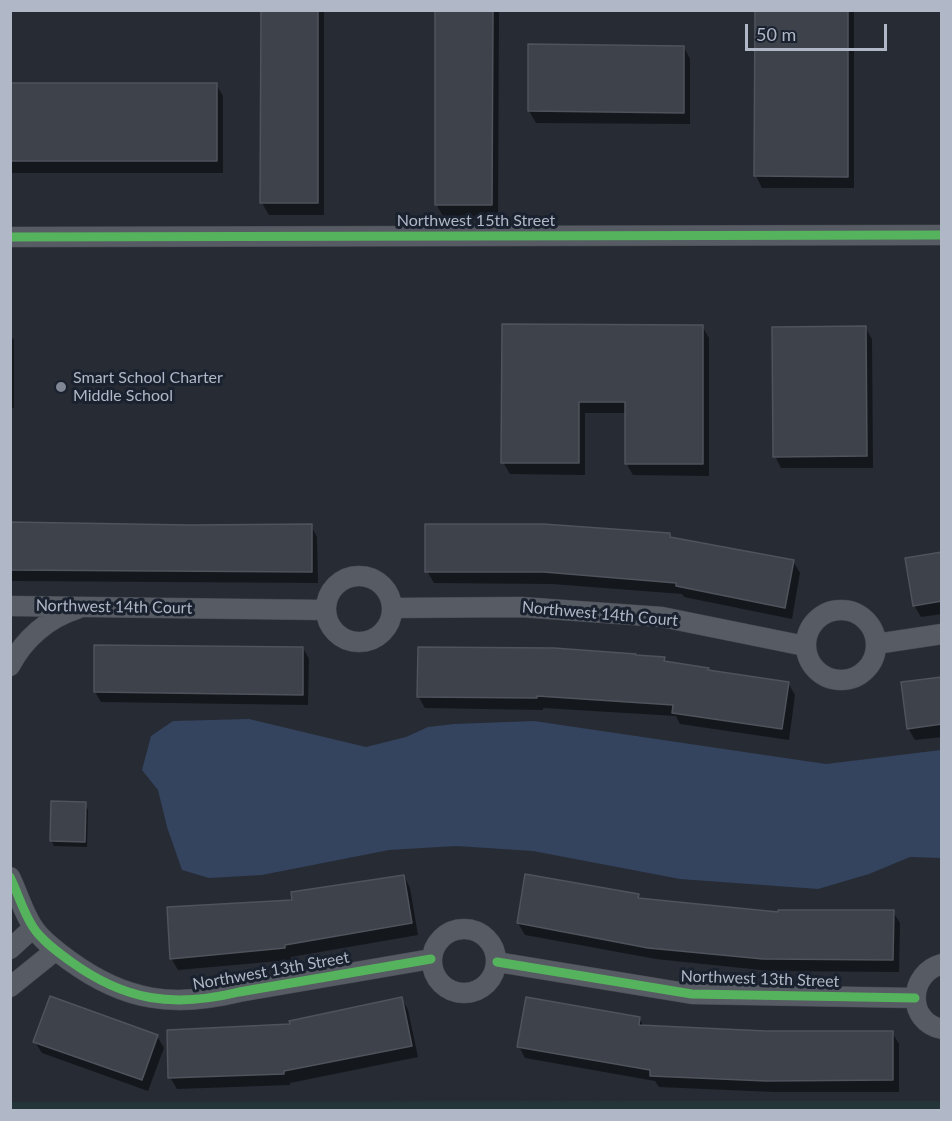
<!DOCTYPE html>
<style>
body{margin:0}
#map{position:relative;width:952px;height:1121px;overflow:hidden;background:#272b34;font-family:Lato,sans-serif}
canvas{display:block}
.frame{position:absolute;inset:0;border:12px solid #b0b7c7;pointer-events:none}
.scale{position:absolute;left:745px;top:24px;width:142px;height:27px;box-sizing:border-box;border:3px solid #b0b7c7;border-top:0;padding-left:8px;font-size:18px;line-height:21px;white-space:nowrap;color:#b0b7c7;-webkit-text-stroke:4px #1a222f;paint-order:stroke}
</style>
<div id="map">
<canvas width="952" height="1121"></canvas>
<div class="frame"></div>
<div class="scale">50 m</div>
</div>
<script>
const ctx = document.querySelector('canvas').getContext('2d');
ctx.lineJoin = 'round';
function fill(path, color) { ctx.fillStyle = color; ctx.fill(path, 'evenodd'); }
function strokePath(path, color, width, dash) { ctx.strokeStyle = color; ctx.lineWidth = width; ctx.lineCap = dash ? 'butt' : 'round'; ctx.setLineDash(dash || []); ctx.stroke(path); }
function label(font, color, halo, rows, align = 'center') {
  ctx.font = font + ' Lato,sans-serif'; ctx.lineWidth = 6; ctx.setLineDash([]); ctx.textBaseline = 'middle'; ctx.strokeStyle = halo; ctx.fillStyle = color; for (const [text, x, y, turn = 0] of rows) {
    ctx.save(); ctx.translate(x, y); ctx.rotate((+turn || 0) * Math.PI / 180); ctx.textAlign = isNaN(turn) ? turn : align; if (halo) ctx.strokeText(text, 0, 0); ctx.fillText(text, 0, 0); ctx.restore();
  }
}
fill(new Path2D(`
 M 941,1101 L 941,1110 L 10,1110 L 11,1102 Z`), '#24353a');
fill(new Path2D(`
 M 249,719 L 366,747 L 406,737 L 428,727 L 454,724 L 534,721 L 826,764 L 941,750 L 941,858 L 910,857 L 869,874 L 818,889 L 680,879 L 533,851 L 456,846 L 389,850 L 262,875 L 209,878 L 182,870 L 167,827 L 158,790 L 142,770 L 151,736 L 173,721 Z`), '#34435e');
fill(new Path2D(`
 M 263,10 L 324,10 L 324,215 L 269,215 L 262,203 Z
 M 437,10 L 499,10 L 498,217 L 443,216 L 436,204 Z
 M 756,10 L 854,10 L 854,188 L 762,188 L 756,176 Z
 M 684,47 L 690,59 L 690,124 L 536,123 L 529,111 Z
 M 10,84 L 216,84 L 223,96 L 223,173 L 10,173 Z
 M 503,325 L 702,326 L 709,338 L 709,476 L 633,475 L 626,463 L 626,413 L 585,413 L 585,475 L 510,474 L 503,462 Z
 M 865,327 L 872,339 L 873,468 L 781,468 L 775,456 Z
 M 10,335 L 14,340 L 14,408 L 10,408 Z
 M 10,524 L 189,527 L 311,526 L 317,537 L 318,583 L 10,581 Z
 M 669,534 L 672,539 L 793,561 L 800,573 L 792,619 L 684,597 L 682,594 L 552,584 L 434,583 L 427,571 Z
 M 942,553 L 942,614 L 921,617 L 914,605 Z
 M 303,648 L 309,659 L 308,705 L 101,702 L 95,692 Z
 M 664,659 L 666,663 L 708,669 L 709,672 L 788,683 L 795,695 L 789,740 L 680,724 L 676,716 L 543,708 L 543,710 L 425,708 L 418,696 Z
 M 942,678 L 942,737 L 915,740 L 908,728 Z
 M 85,804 L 88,810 L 87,847 L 54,846 L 51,840 Z
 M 404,876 L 410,888 L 418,935 L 291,957 L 291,960 L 178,970 L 171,958 L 294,901 Z
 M 638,895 L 640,900 L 779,913 L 893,912 L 900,923 L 899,972 L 770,971 L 656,959 L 525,935 L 518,923 Z
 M 402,999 L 408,1010 L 418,1057 L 290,1083 L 290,1085 L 177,1089 L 170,1077 Z
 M 639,1018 L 644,1027 L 766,1033 L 892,1032 L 899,1044 L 899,1092 L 774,1092 L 659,1087 L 655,1081 L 525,1058 L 519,1046 Z
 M 157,1036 L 164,1048 L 148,1091 L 42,1053 L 35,1042 Z`), '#0007');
const building = new Path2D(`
 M 261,10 L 318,10 L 318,203 L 260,203 Z
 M 435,10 L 493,10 L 492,205 L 435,205 Z
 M 755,10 L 848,10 L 848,177 L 754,176 Z
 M 528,44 L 684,46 L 684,113 L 528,111 Z
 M 10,83 L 217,83 L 217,161 L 10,161 Z
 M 502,324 L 703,325 L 703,464 L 625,464 L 625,402 L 579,402 L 579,463 L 501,463 Z
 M 866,326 L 867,456 L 773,457 L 772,327 Z
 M 10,522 L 189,525 L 312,524 L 312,572 L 10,570 Z
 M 425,524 L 543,524 L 670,533 L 670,537 L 794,560 L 785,608 L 676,586 L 676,583 L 544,572 L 425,572 Z
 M 942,552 L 942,601 L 913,606 L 905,558 Z
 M 94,645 L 303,647 L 303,695 L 94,692 Z
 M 418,647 L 554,648 L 636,654 L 636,655 L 665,657 L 664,661 L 709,668 L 708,670 L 789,682 L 782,729 L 672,713 L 673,705 L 537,696 L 537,698 L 417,697 Z
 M 942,677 L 942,724 L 907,729 L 901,682 Z
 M 51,801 L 86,802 L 85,842 L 50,841 Z
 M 525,874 L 639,894 L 638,898 L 778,912 L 778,910 L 894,910 L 893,960 L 763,959 L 648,948 L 517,923 Z
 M 404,875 L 412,923 L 285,945 L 285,948 L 170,959 L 167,907 L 292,900 L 291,892 Z
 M 50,996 L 158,1035 L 142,1080 L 33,1042 Z
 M 402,997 L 412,1046 L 284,1071 L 284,1074 L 168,1078 L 167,1030 L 290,1024 L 289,1021 Z
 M 526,997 L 640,1017 L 639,1025 L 766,1031 L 893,1031 L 893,1080 L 766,1081 L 650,1076 L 650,1070 L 517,1047 Z`);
fill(building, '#3e424b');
strokePath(building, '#4f535c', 1.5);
const minor = new Path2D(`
 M 10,237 L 942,235
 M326 609a33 33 0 1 1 66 0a33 33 0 1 1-66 0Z
 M 10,606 L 325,610
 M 393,608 L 521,607 L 662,617 L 805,646
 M806 645a35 35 0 1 1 70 0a35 35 0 1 1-70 0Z
 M 876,644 L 942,634
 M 10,666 C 24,639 48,618 77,609
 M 10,877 C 18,893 23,912 33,927 C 41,940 58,952 70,961 C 125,1001 173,1008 239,992 L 431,959
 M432 961a32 32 0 1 1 64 0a32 32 0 1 1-64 0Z
 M 10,949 L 33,928
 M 497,962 L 692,994 L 915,998
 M 942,964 C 908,973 906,1022 942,1029
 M 10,987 L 56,950`);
strokePath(minor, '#43464d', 21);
strokePath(minor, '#575b63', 20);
strokePath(new Path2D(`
 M 10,237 L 942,235
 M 10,877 C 18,893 23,912 33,927 C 41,940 58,952 70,961 C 125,1001 173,1008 239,992 L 431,959
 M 497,962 L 692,994 L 915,998`), '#56b35d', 9);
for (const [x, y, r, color] of [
 [61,387,6,"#808694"]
]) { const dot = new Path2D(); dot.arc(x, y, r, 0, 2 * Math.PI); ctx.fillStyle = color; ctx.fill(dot); strokePath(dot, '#1a222f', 2); }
label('16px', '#b0b7c7', '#1a222f', [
 ["Northwest 15th Street",476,221],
 ["Northwest 14th Court",114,607,1],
 ["Northwest 14th Court",600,614,5],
 ["Northwest 13th Street",271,971,-10],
 ["Northwest 13th Street",760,979,2]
]);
label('16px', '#b0b7c7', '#1a222f', [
 ["Smart School Charter",73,378],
 ["Middle School",73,396]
], 'left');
</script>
